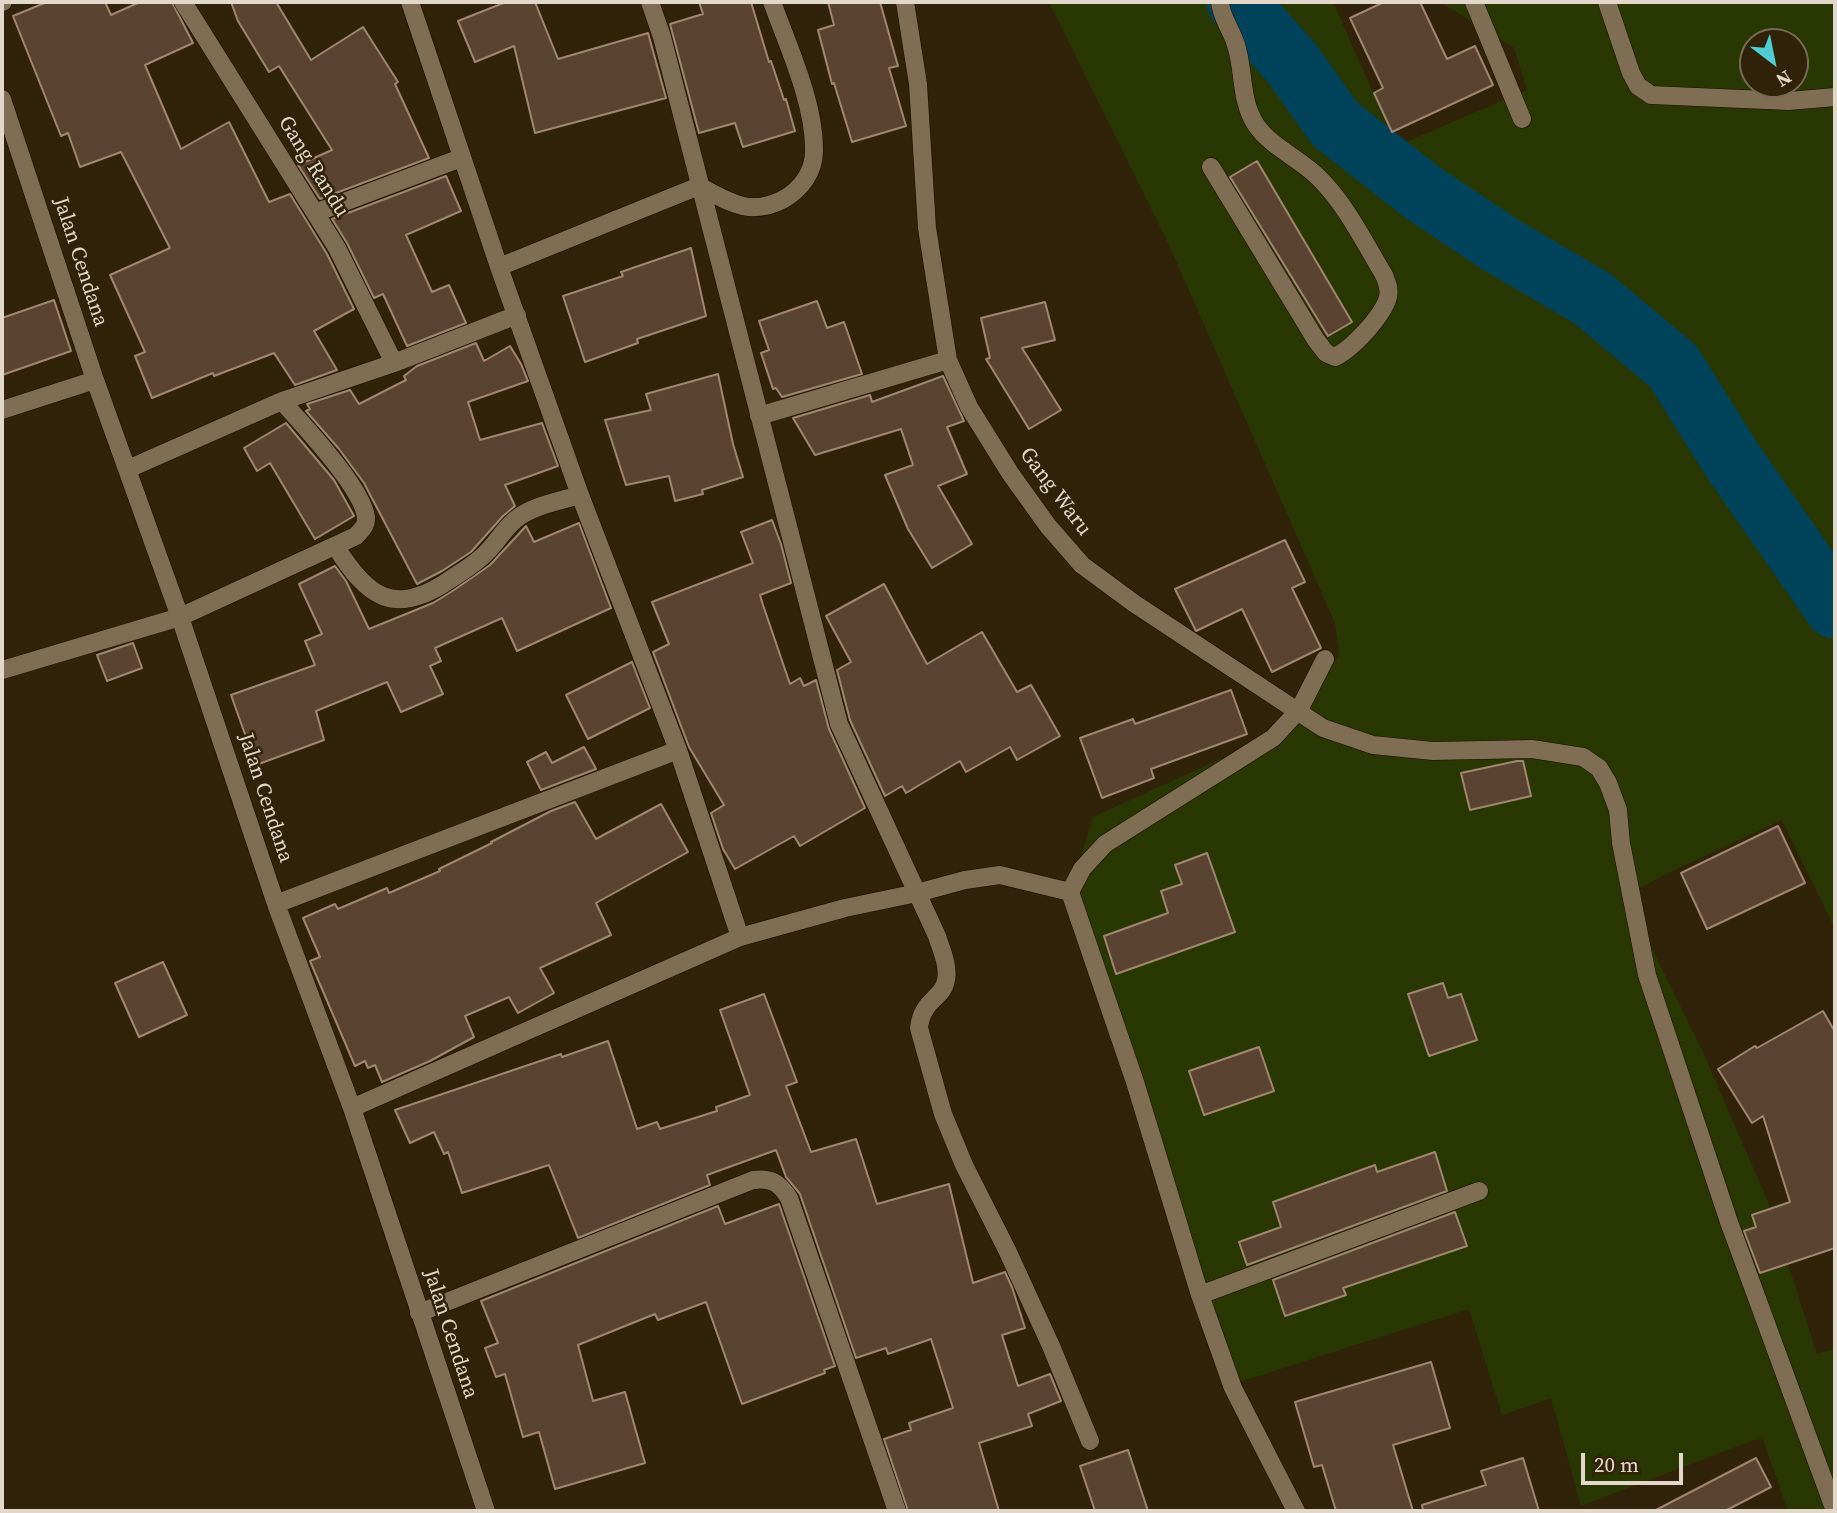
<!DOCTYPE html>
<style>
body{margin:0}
#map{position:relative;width:1837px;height:1513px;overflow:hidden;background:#312309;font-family:"Source Serif 4",serif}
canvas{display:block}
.frame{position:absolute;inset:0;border:4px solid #e2d8ca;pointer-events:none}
.north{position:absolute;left:1739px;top:28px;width:70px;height:70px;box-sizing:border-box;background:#312309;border:2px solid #786b56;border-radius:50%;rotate:148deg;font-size:19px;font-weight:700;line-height:28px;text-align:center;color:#e2d8ca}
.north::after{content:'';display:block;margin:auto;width:24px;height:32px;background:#51ccd2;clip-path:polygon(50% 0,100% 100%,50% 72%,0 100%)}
.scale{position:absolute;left:1581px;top:1453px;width:102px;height:32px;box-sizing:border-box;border:4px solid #e2d8ca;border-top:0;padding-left:9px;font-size:21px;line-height:24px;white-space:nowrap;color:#e2d8ca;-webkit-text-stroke:5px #312309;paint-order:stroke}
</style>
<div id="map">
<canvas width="1837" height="1513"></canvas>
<div class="frame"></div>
<div class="north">N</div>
<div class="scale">20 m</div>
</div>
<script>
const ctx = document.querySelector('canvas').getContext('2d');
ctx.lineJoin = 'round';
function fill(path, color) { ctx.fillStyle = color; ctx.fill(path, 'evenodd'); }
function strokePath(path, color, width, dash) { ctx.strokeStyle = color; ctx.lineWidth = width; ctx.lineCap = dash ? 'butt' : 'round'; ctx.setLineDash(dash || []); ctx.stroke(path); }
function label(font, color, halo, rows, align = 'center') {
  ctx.font = font + ' "Source Serif 4",serif'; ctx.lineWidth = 5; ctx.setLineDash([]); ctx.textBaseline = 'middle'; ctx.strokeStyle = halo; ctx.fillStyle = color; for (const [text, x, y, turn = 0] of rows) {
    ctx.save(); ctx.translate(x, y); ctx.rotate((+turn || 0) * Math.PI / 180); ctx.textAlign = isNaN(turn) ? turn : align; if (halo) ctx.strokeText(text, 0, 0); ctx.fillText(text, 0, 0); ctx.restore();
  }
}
fill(new Path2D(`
 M 1049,2 L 1333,2 L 1397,146 L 1527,90 L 1514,48 L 1440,2 L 1835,2 L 1835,929 L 1782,820 L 1666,874 L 1626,896 L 1703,1052 L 1768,1202 L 1817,1354 L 1835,1349 L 1835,1511 L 1788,1511 L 1762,1437 L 1581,1506 L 1551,1398 L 1502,1415 L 1469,1309 L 1239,1382 L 1070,892 L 1093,817 L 1295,725 L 1339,655 L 1335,623 L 1169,245 ZM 1753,42 L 1795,42 L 1795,84 L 1753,84 Z`), '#293802');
strokePath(new Path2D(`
 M 1237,2 L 1291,62 L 1335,124 L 1423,193 L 1501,245 L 1593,299 L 1673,366 L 1732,460 L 1835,608`), '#00435b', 61);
const building = new Path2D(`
 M 47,2 L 105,2 L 111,15 L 140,2 L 172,2 L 193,43 L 145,65 L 181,149 L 229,122 L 269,202 L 290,194 L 327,254 L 354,309 L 314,331 L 337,370 L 295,385 L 274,353 L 214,376 L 213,373 L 152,398 L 135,356 L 145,352 L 110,275 L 170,248 L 121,152 L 80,167 L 68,133 L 61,136 L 13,16 Z
 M 231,2 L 276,2 L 311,60 L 363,27 L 398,82 L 395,84 L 429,158 L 320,199 L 298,165 L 332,150 L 279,66 L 269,72 L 238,21 Z
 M 506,2 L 535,2 L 558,59 L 648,33 L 666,98 L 535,133 L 514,46 L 475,62 L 458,21 Z
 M 699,2 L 751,2 L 769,62 L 771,61 L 784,100 L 786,99 L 795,131 L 743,147 L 735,123 L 699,133 L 670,24 L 703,14 Z
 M 828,2 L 880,2 L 898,66 L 889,68 L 906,126 L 852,142 L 834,83 L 832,84 L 818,30 L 834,25 Z
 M 1384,2 L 1420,2 L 1447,59 L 1475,46 L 1493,85 L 1392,132 L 1374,93 L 1383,88 L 1350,18 Z
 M 1257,161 L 1352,322 L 1328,336 L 1230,177 Z
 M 446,176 L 461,211 L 406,235 L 432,292 L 449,285 L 466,323 L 407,346 L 383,294 L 374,298 L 347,243 L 332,219 Z
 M 691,248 L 706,316 L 637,339 L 638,343 L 585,362 L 563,296 L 623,276 L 621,272 Z
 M 54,300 L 71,351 L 2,375 L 2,318 Z
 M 817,301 L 827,328 L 844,322 L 862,374 L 782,397 L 776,388 L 773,389 L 761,353 L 769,350 L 759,321 Z
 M 1045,302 L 1055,340 L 1022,348 L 1061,410 L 1029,429 L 986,359 L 990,358 L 981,318 Z
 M 476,343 L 484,361 L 510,346 L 521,364 L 528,381 L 468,402 L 480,440 L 542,423 L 558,466 L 505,485 L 515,506 L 503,516 L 471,552 L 442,571 L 417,584 L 364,483 L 339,449 L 306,411 L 310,409 L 307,404 L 350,390 L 359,404 L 406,380 L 404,376 L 417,366 Z
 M 718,374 L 733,444 L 743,477 L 702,490 L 703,494 L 675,501 L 669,476 L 626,485 L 605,420 L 651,410 L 646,394 Z
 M 943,376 L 964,421 L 947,427 L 967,474 L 938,486 L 972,544 L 932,568 L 908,529 L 885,475 L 913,465 L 901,429 L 815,455 L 793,418 L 870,395 L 872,402 Z
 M 286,423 L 334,480 L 354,516 L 315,539 L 270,463 L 257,471 L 244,448 Z
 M 772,520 L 781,544 L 791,583 L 760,595 L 763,605 L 790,684 L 800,678 L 804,686 L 816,680 L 829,729 L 865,808 L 800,846 L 794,836 L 735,869 L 723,849 L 711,813 L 724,805 L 689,747 L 653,652 L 669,644 L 652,602 L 753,563 L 741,532 Z
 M 579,523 L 611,608 L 517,651 L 502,618 L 435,648 L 441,661 L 430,666 L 443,694 L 401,712 L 387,682 L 316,711 L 324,740 L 256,765 L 231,695 L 315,665 L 305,641 L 322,634 L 299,584 L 335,566 L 346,581 L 369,629 L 433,603 L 454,590 L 490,565 L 526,526 L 534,542 Z
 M 1285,540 L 1305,582 L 1292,588 L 1321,648 L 1272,672 L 1242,609 L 1196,631 L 1175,589 Z
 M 884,584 L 927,664 L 982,632 L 1017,692 L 1031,685 L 1060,736 L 1017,760 L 1010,747 L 966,772 L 960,761 L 906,793 L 902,786 L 885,796 L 850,720 L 837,670 L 851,662 L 826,616 Z
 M 133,643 L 142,668 L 107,681 L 97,655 Z
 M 632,662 L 650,708 L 588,739 L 566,695 Z
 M 1231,690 L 1247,734 L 1151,769 L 1154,778 L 1102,798 L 1080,738 L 1133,719 L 1135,724 Z
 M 584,747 L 596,769 L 541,790 L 527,762 L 546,752 L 552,763 Z
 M 1517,761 L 1523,761 L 1531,796 L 1470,810 L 1461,773 Z
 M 575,802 L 596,839 L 661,804 L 688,852 L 596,903 L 611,935 L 540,968 L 554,993 L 518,1013 L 509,997 L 465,1016 L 474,1037 L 430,1061 L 382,1082 L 375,1065 L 368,1068 L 365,1061 L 355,1066 L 310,961 L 320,957 L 303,918 L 335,904 L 338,909 L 387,888 L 389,893 L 440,871 L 439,869 L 492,843 L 491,842 L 551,811 Z
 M 1778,826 L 1805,883 L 1707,929 L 1681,873 Z
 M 1207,853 L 1235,932 L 1116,974 L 1104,936 L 1168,913 L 1161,891 L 1182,884 L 1175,865 Z
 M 163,962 L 187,1015 L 139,1037 L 115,983 Z
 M 1443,983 L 1448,998 L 1461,994 L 1477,1040 L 1429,1056 L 1408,994 Z
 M 764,994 L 797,1082 L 786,1086 L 811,1152 L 856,1139 L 877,1204 L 949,1184 L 973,1283 L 1005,1272 L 1012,1287 L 1025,1328 L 1002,1335 L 1018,1386 L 1050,1374 L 1061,1401 L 1028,1414 L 1032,1426 L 979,1443 L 999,1511 L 908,1511 L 884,1439 L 911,1430 L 909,1423 L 953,1408 L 931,1339 L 888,1354 L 886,1348 L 856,1358 L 800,1194 L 786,1177 L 776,1150 L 707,1175 L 710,1185 L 578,1238 L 549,1165 L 462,1193 L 448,1152 L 444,1154 L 434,1132 L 410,1143 L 395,1110 L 561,1054 L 562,1057 L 608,1041 L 637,1129 L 657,1122 L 660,1129 L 717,1111 L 716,1107 L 750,1095 L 720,1010 Z
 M 1823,1011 L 1835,1032 L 1835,1248 L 1760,1273 L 1744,1231 L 1756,1227 L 1752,1215 L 1790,1202 L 1763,1116 L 1752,1123 L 1718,1069 L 1755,1046 L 1757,1048 Z
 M 1259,1047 L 1274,1091 L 1204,1115 L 1189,1071 Z
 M 1435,1152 L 1447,1191 L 1247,1265 L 1239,1242 L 1281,1227 L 1273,1202 L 1375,1165 L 1377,1172 Z
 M 779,1204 L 835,1366 L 824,1370 L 825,1373 L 742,1404 L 706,1302 L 658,1320 L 655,1314 L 578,1345 L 593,1401 L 625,1392 L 645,1463 L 555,1489 L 539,1432 L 523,1437 L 505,1374 L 496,1377 L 485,1348 L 498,1343 L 481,1301 L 718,1206 L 725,1224 Z
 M 1455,1212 L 1467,1246 L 1343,1288 L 1346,1295 L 1285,1316 L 1273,1280 Z
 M 1431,1362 L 1450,1428 L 1393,1445 L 1413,1511 L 1336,1511 L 1322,1465 L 1314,1467 L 1295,1402 Z
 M 1128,1450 L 1148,1511 L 1095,1511 L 1080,1466 Z
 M 1523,1458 L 1539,1511 L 1423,1511 L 1422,1505 L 1486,1485 L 1481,1471 Z
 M 1756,1458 L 1771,1487 L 1725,1511 L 1654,1511 Z`);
fill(building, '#5a4330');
strokePath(building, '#a18771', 2);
const minor = new Path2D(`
 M 2,2 L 3,2
 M 183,2 L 337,248 L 394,363
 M 410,2 L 499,267 L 580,495 L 678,750 L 740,937
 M 650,2 L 662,37 L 839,724 L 937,936 C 941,949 949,966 946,980 C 943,999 922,999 919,1028 L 943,1114 L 964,1165 L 1007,1250 L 1051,1346 L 1090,1441
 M 905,2 L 918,84 L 927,228 L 948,360 L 969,407 L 1010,473 L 1048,526 L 1082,565 L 1135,604 L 1323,728 L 1373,745 L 1433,751 L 1532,749 L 1583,757 L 1599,768 L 1608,783 L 1618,810 L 1621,843 L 1647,975 L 1729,1222 L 1835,1511
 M 1474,2 L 1522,119
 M 1607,2 L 1631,73 L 1638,86 L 1651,95 L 1789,101 L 1835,97
 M 2,99 L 95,380 L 180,617 L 276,904 L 352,1108 L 486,1511
 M 1211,167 L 1316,340 L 1326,353 L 1335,357 C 1352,349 1383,316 1388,297 C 1390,289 1387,283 1384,275 C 1364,242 1346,204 1318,177 C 1299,158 1271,147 1256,125 C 1239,99 1245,69 1235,42 C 1230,27 1221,17 1220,2
 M 315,213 L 461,158
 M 499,267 L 699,186 C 729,202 750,217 784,199 C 801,189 814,172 814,151 C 815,104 788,46 772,2
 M 2,410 L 95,380
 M 759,416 L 948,360
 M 128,469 L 282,401 L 394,363 L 517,315
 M 336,547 C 367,597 394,617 448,581 C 461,572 476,564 487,552 C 497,542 504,529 515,520 C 531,506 560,501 580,495
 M 2,670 L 180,617 L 356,536 C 361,530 367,526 366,517 C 362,487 303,425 282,401
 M 1070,892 L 1082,869 L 1105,844 L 1273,738 L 1299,710 L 1325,659
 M 276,904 L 678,750
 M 352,1108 L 740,937 L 845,908 L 917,893 L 965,880 L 1000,875 L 1070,892 L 1135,1082 L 1200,1295 L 1233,1388 L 1296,1511
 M 1200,1295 L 1479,1191
 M 419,1313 L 753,1180 C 771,1178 779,1182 789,1198 L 897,1511`);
strokePath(minor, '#190b00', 19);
strokePath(minor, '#7f6e54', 18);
label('21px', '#e2d8ca', '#312309', [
 ["Gang Randu",313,167,58],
 ["Jalan Cendana",80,262,72],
 ["Gang Waru",1055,492,53],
 ["Jalan Cendana",265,798,72],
 ["Jalan Cendana",450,1334,72]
]);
</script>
